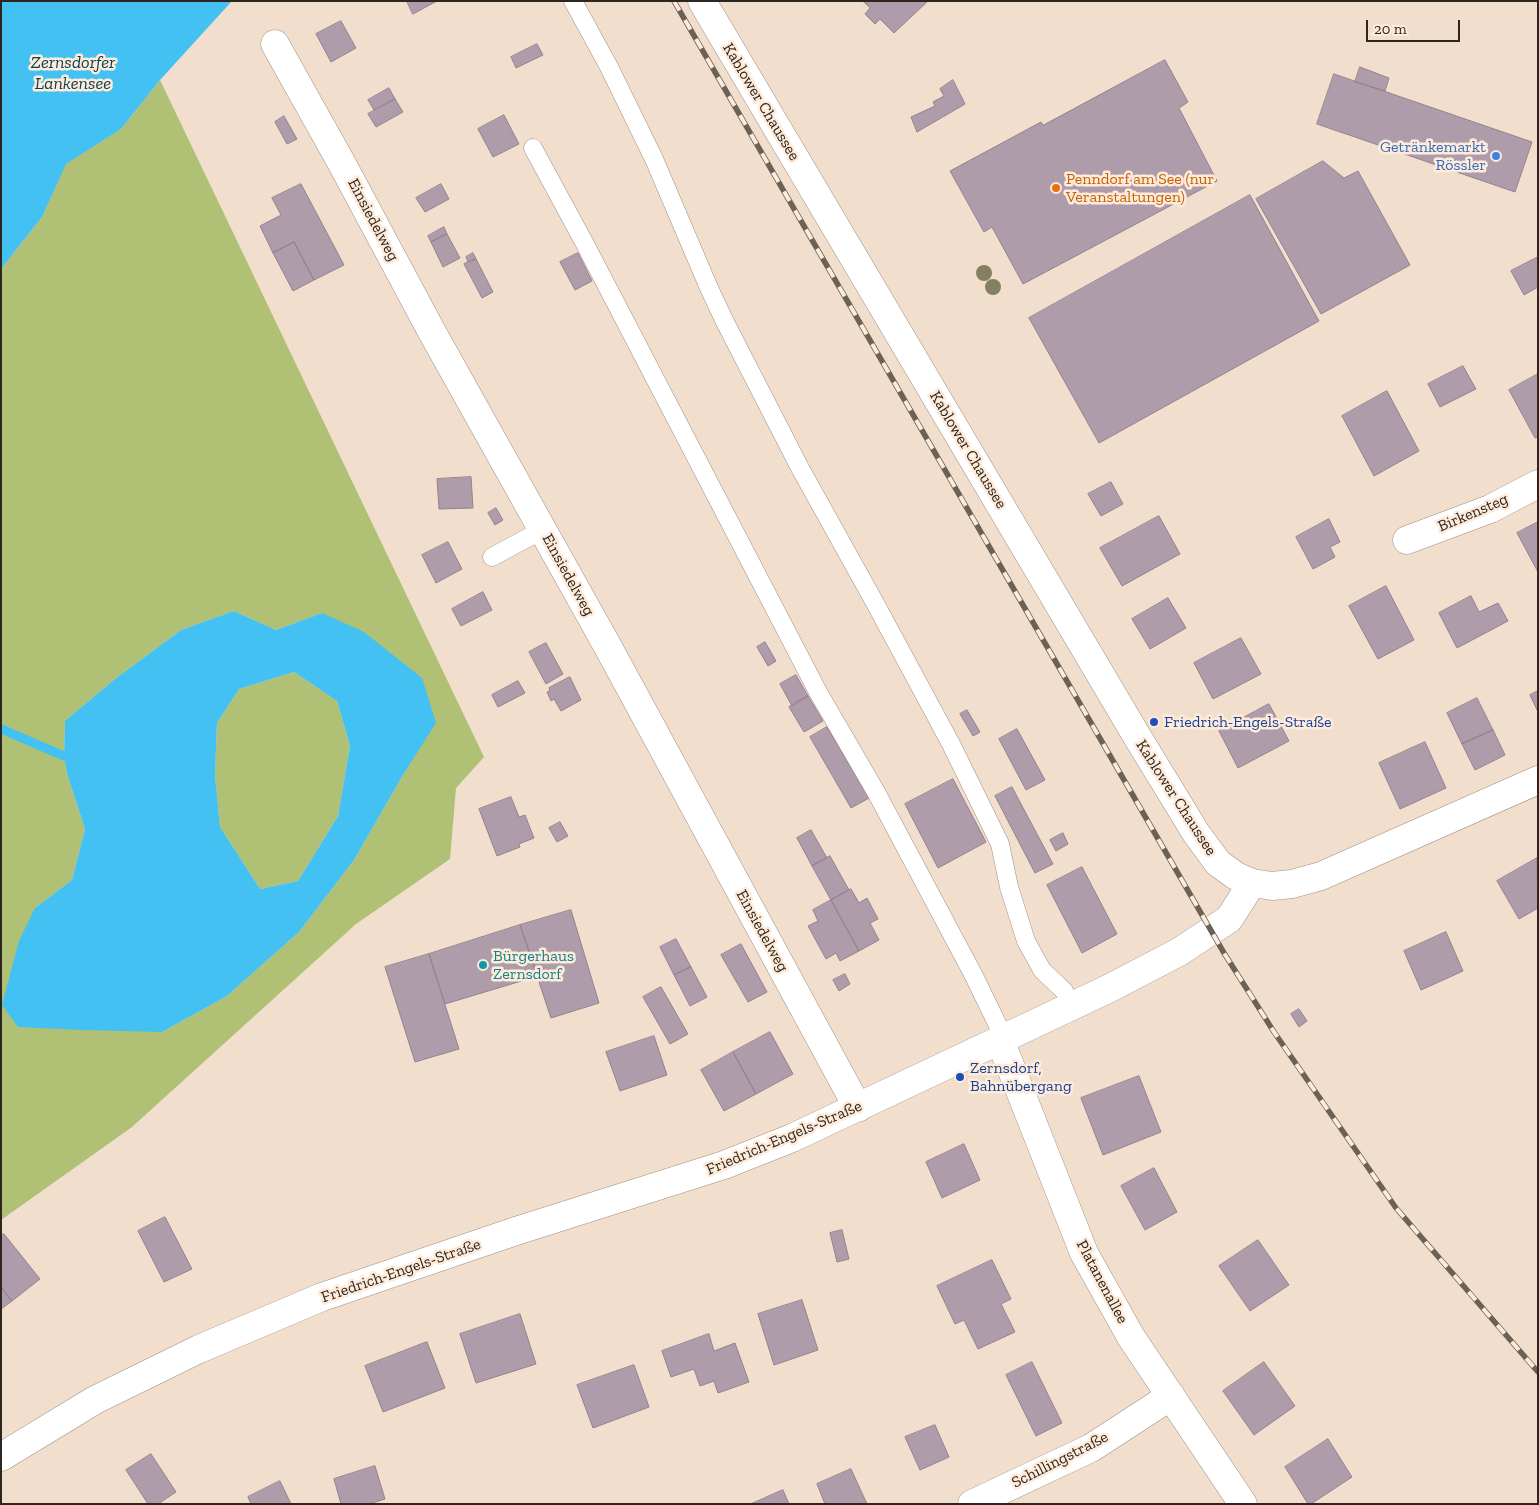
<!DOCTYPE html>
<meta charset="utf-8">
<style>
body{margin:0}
#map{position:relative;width:1539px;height:1505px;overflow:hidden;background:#f1decd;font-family:"Zilla Slab",serif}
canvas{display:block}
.frame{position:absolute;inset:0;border:2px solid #2d261f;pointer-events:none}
.scale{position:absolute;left:1366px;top:20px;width:94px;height:22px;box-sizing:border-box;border:2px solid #2d261f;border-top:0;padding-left:6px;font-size:15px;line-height:18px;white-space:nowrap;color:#2d261f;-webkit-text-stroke:4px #ffebda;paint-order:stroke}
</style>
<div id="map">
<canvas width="1539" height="1505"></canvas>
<div class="frame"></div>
<div class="scale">20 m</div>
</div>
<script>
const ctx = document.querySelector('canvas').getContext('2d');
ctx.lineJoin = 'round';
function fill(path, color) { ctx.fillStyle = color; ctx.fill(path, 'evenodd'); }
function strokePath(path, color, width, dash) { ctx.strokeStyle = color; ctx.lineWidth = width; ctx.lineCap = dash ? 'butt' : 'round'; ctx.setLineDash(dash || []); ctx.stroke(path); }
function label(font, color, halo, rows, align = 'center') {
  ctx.font = font + ' "Zilla Slab",serif'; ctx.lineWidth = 5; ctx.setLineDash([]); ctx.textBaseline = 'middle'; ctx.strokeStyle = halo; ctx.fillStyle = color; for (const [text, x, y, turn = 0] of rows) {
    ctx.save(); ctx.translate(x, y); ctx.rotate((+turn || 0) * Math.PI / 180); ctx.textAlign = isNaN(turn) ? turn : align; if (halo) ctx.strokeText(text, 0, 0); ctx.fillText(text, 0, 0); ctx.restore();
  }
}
fill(new Path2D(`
 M 160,80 L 484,757 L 456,788 L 450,859 L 356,924 L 132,1127 L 1,1220 L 1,269 L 42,217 L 65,164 L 121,129 ZM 234,611 L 276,630 L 322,613 L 435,723 L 403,775 L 354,860 L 299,932 L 227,996 L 162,1032 L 35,908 L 72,880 L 85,829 L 67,774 L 64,756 L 65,721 L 115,679 L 181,630 Z
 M 294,672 L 337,701 L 350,746 L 338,816 L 298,881 L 260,889 L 220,827 L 215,775 L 217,723 L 239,689 Z`), '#b0c075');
fill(new Path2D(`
 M 1,1 L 232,1 L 160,80 L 121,129 L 66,164 L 42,217 L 1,269 Z
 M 234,611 L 276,630 L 322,613 L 364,632 L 422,678 L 436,723 L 403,775 L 354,860 L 299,932 L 227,996 L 162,1032 L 82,1030 L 18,1027 L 2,1005 L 19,941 L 35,908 L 72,880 L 85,829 L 67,774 L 64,756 L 65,721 L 115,679 L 181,630 ZM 294,672 L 337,701 L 350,746 L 338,816 L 298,881 L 260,889 L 220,827 L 215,775 L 217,723 L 239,689 Z`), '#42c1f2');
strokePath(new Path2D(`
 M 1,729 L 64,756`), '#42c1f2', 9);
const building = new Path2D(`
 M 407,1 L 437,1 L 413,14 Z
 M 863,1 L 928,1 L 894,33 L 880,19 L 875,24 L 865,14 L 870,8 Z
 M 341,21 L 356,48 L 331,62 L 316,34 Z
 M 537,44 L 543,55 L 516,68 L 511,57 Z
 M 1165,60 L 1188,102 L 1179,108 L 1217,181 L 1023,284 L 992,227 L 984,232 L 950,171 L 1041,122 L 1043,125 Z
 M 1360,67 L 1389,78 L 1385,91 L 1355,82 Z
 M 1334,74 L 1532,142 L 1515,192 L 1317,124 Z
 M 953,80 L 965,104 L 917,132 L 911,117 L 935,106 L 933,102 L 944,96 L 940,89 Z
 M 389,88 L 395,99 L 374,110 L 368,100 Z
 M 395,99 L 403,112 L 376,127 L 368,114 Z
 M 504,115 L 519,144 L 493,157 L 478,129 Z
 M 284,116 L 297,139 L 287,144 L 275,122 Z
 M 1323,161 L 1344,178 L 1358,171 L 1410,265 L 1321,314 L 1256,199 Z
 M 301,184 L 344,265 L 314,280 L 294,242 L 273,253 L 260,226 L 281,215 L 272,198 Z
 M 441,184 L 449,199 L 425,212 L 416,198 Z
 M 1250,195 L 1319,321 L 1099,443 L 1029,318 Z
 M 444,227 L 447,234 L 431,242 L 428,236 Z
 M 447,234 L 460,258 L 443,267 L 431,242 Z
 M 294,242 L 314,280 L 293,291 L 273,253 Z
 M 473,253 L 476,259 L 468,262 L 466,257 Z
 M 578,253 L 592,281 L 575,290 L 560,262 Z
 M 1538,257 L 1538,287 L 1524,295 L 1511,271 Z
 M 476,259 L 493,292 L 482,298 L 464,264 Z
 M 1463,366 L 1476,389 L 1440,407 L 1428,384 Z
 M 1538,374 L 1538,437 L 1535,438 L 1509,390 Z
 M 1387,391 L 1419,451 L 1374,476 L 1342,416 Z
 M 471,477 L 473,508 L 439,509 L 437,479 Z
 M 1111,482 L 1123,504 L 1101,516 L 1088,494 Z
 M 496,508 L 503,520 L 495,525 L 488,513 Z
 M 1159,516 L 1180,554 L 1122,586 L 1100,548 Z
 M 1329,519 L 1340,542 L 1330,547 L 1335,557 L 1313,569 L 1296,537 Z
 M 1538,522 L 1538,572 L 1517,533 Z
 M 448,542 L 462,569 L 436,583 L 422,555 Z
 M 1386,586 L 1414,640 L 1378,659 L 1349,606 Z
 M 483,592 L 492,610 L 461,626 L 452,609 Z
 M 1471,596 L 1479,612 L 1498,603 L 1508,621 L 1457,648 L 1439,613 Z
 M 1168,598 L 1186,628 L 1150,649 L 1132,619 Z
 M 1241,638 L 1261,674 L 1213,699 L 1194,663 Z
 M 765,642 L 776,661 L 768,666 L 757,647 Z
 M 546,643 L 563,674 L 546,684 L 529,652 Z
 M 796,675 L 808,696 L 792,706 L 780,684 Z
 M 570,677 L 581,700 L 561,711 L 554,699 L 551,701 L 547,692 L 550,691 L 549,688 Z
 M 518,681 L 525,693 L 498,707 L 492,695 Z
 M 1538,691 L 1538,712 L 1530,695 Z
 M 808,696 L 823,721 L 804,732 L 789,707 Z
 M 1477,698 L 1493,730 L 1462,744 L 1447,713 Z
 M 1269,704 L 1289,741 L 1238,768 L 1219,731 Z
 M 967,710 L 980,732 L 973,736 L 960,714 Z
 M 827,727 L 869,798 L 851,808 L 810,737 Z
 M 1017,729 L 1045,780 L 1026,790 L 999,739 Z
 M 1493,730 L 1505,755 L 1475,770 L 1462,744 Z
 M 1425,742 L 1446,788 L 1400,809 L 1379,763 Z
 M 953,779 L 986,842 L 938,868 L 905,804 Z
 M 1012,787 L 1053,864 L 1035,873 L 995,796 Z
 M 511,797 L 519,817 L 525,815 L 534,838 L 519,844 L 520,847 L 497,856 L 479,809 Z
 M 560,822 L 568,836 L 557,842 L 549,828 Z
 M 811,830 L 827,858 L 812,866 L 797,838 Z
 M 1063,833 L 1068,844 L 1056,851 L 1050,840 Z
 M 830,856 L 849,890 L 831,900 L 812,866 Z
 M 1537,858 L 1538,908 L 1519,919 L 1497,881 Z
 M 1082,867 L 1117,934 L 1082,953 L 1047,885 Z
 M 851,889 L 859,903 L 867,898 L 878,919 L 870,923 L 879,940 L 859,951 L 831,900 Z
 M 831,900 L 859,951 L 840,961 L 836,953 L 826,959 L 808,926 L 818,921 L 813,910 Z
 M 571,910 L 599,1003 L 551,1018 L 520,925 Z
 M 520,925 L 538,976 L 445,1004 L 429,954 Z
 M 1446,932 L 1463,971 L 1421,990 L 1404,951 Z
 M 676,939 L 691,967 L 674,975 L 660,947 Z
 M 741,944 L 767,992 L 748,1002 L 721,955 Z
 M 429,954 L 459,1049 L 415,1062 L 385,967 Z
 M 691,967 L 707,997 L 690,1006 L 674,975 Z
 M 845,974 L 850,984 L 839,991 L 833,980 Z
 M 661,987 L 688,1034 L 670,1044 L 643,997 Z
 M 1299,1009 L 1307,1021 L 1299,1027 L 1291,1014 Z
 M 770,1032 L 793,1074 L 756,1094 L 733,1052 Z
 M 654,1036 L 667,1075 L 620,1091 L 606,1052 Z
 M 733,1052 L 756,1094 L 724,1111 L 701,1070 Z
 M 1139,1076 L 1161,1132 L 1103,1155 L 1081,1098 Z
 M 964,1144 L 980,1180 L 942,1198 L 926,1162 Z
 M 1154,1168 L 1177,1212 L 1145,1230 L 1121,1186 Z
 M 165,1217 L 192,1269 L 164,1282 L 138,1231 Z
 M 842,1230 L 849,1259 L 837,1262 L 830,1233 Z
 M 4,1234 L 40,1279 L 12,1301 L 1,1287 L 1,1236 Z
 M 1258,1240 L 1289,1285 L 1250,1311 L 1219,1266 Z
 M 992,1260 L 1011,1299 L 1001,1304 L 1015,1332 L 978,1349 L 964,1320 L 955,1324 L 937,1286 Z
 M 1,1287 L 12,1301 L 1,1309 Z
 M 802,1300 L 818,1350 L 774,1365 L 758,1314 Z
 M 520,1314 L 536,1364 L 476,1383 L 460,1334 Z
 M 709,1334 L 714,1351 L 735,1343 L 749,1382 L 718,1393 L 714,1381 L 700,1386 L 694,1369 L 671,1377 L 662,1351 Z
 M 427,1342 L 445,1388 L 383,1412 L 365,1366 Z
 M 1032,1362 L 1062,1423 L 1036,1436 L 1006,1375 Z
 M 1264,1362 L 1295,1406 L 1254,1435 L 1223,1391 Z
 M 634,1365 L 649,1407 L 593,1428 L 577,1385 Z
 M 935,1425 L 949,1457 L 920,1470 L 905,1437 Z
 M 1328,1439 L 1352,1477 L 1311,1504 L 1308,1504 L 1285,1467 Z
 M 151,1454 L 176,1492 L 158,1504 L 148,1504 L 126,1470 Z
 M 375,1466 L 385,1499 L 369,1504 L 341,1504 L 334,1479 Z
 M 851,1469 L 867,1504 L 825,1504 L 817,1484 Z
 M 280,1481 L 291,1504 L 251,1504 L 248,1497 Z
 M 783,1490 L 789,1504 L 751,1504 Z`);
fill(building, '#af9cab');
strokePath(building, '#948190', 1);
const lane = new Path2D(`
 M 573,1 L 609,67 L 654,159 L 709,288 L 724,320 L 800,468 L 875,603 L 951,744 L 1000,844 L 1009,887 L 1026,941 L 1042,970 L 1064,991 L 1071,1006
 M 533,148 L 585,244 L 818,692 L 876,792 L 974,976 L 1004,1038
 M 492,557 L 542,530`);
const street = new Path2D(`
 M 275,44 L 341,162 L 432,332 L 608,647 L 858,1108
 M 1407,540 L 1490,509 L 1538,484
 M 1000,1040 L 1084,1253 L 1131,1337 L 1243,1504
 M 1,1457 L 95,1400 L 199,1349 L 322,1297 L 516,1231 L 724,1165 L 792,1138 L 1108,989 L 1179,952 L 1229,919 L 1252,883
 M 972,1504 L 1091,1448 L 1171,1396`);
const secondary = new Path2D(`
 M 702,1 L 1138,738 L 1196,833 L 1218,863 L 1236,876 L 1252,883 L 1272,886 L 1292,884 L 1321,876 L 1538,780`);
strokePath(lane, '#a19080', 19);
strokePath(street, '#a19080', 29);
strokePath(secondary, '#a19080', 29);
strokePath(lane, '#fff', 18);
strokePath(street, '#fff', 28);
strokePath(secondary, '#fff', 28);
const rail = new Path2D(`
 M 674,1 L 1224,953 L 1274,1032 L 1396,1208 L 1538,1372`);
strokePath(rail, '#6b6156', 5.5);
strokePath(rail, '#ffebda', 4, [11]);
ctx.fillStyle = '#858061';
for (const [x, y] of [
 [984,273],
 [993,287]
]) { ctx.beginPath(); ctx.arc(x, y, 8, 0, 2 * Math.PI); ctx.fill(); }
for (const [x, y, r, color] of [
 [1496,156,5,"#3f7fe0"],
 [1056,188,5,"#e8710a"],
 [1154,722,5,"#1a4fb4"],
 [483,965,5,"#0f9aa8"],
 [960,1077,5,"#1a4fb4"]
]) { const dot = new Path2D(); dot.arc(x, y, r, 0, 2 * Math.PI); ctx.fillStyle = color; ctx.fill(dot); strokePath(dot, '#ffebda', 2); }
label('16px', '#2d261f', '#ffebda', [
 ["Kablower Chaussee",761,102,59],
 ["Einsiedelweg",373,220,62],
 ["Kablower Chaussee",968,450,59],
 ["Birkensteg",1473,513,-23],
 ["Einsiedelweg",568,575,61],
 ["Kablower Chaussee",1176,798,57],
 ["Einsiedelweg",762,931,61],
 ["Friedrich-Engels-Straße",784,1138,-23],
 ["Friedrich-Engels-Straße",401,1271,-19],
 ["Platanenallee",1102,1282,62],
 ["Schillingstraße",1060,1460,-27]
]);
label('16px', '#366cbe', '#ffebda', [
 ["Getränkemarkt",1486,147],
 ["Rössler",1486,165]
], 'right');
label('16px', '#c56008', '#ffebda', [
 ["Penndorf am See (nur",1066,179],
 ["Veranstaltungen)",1066,197]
], 'left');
label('16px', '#164399', '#ffebda', [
 ["Friedrich-Engels-Straße",1164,722],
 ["Zernsdorf,",970,1068],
 ["Bahnübergang",970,1086]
], 'left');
label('16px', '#0d838f', '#ffebda', [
 ["Bürgerhaus",493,956],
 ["Zernsdorf",493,974]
], 'left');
label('italic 18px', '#094154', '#ffebda', [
 ["Zernsdorfer",73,63],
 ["Lankensee",73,84]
]);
</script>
